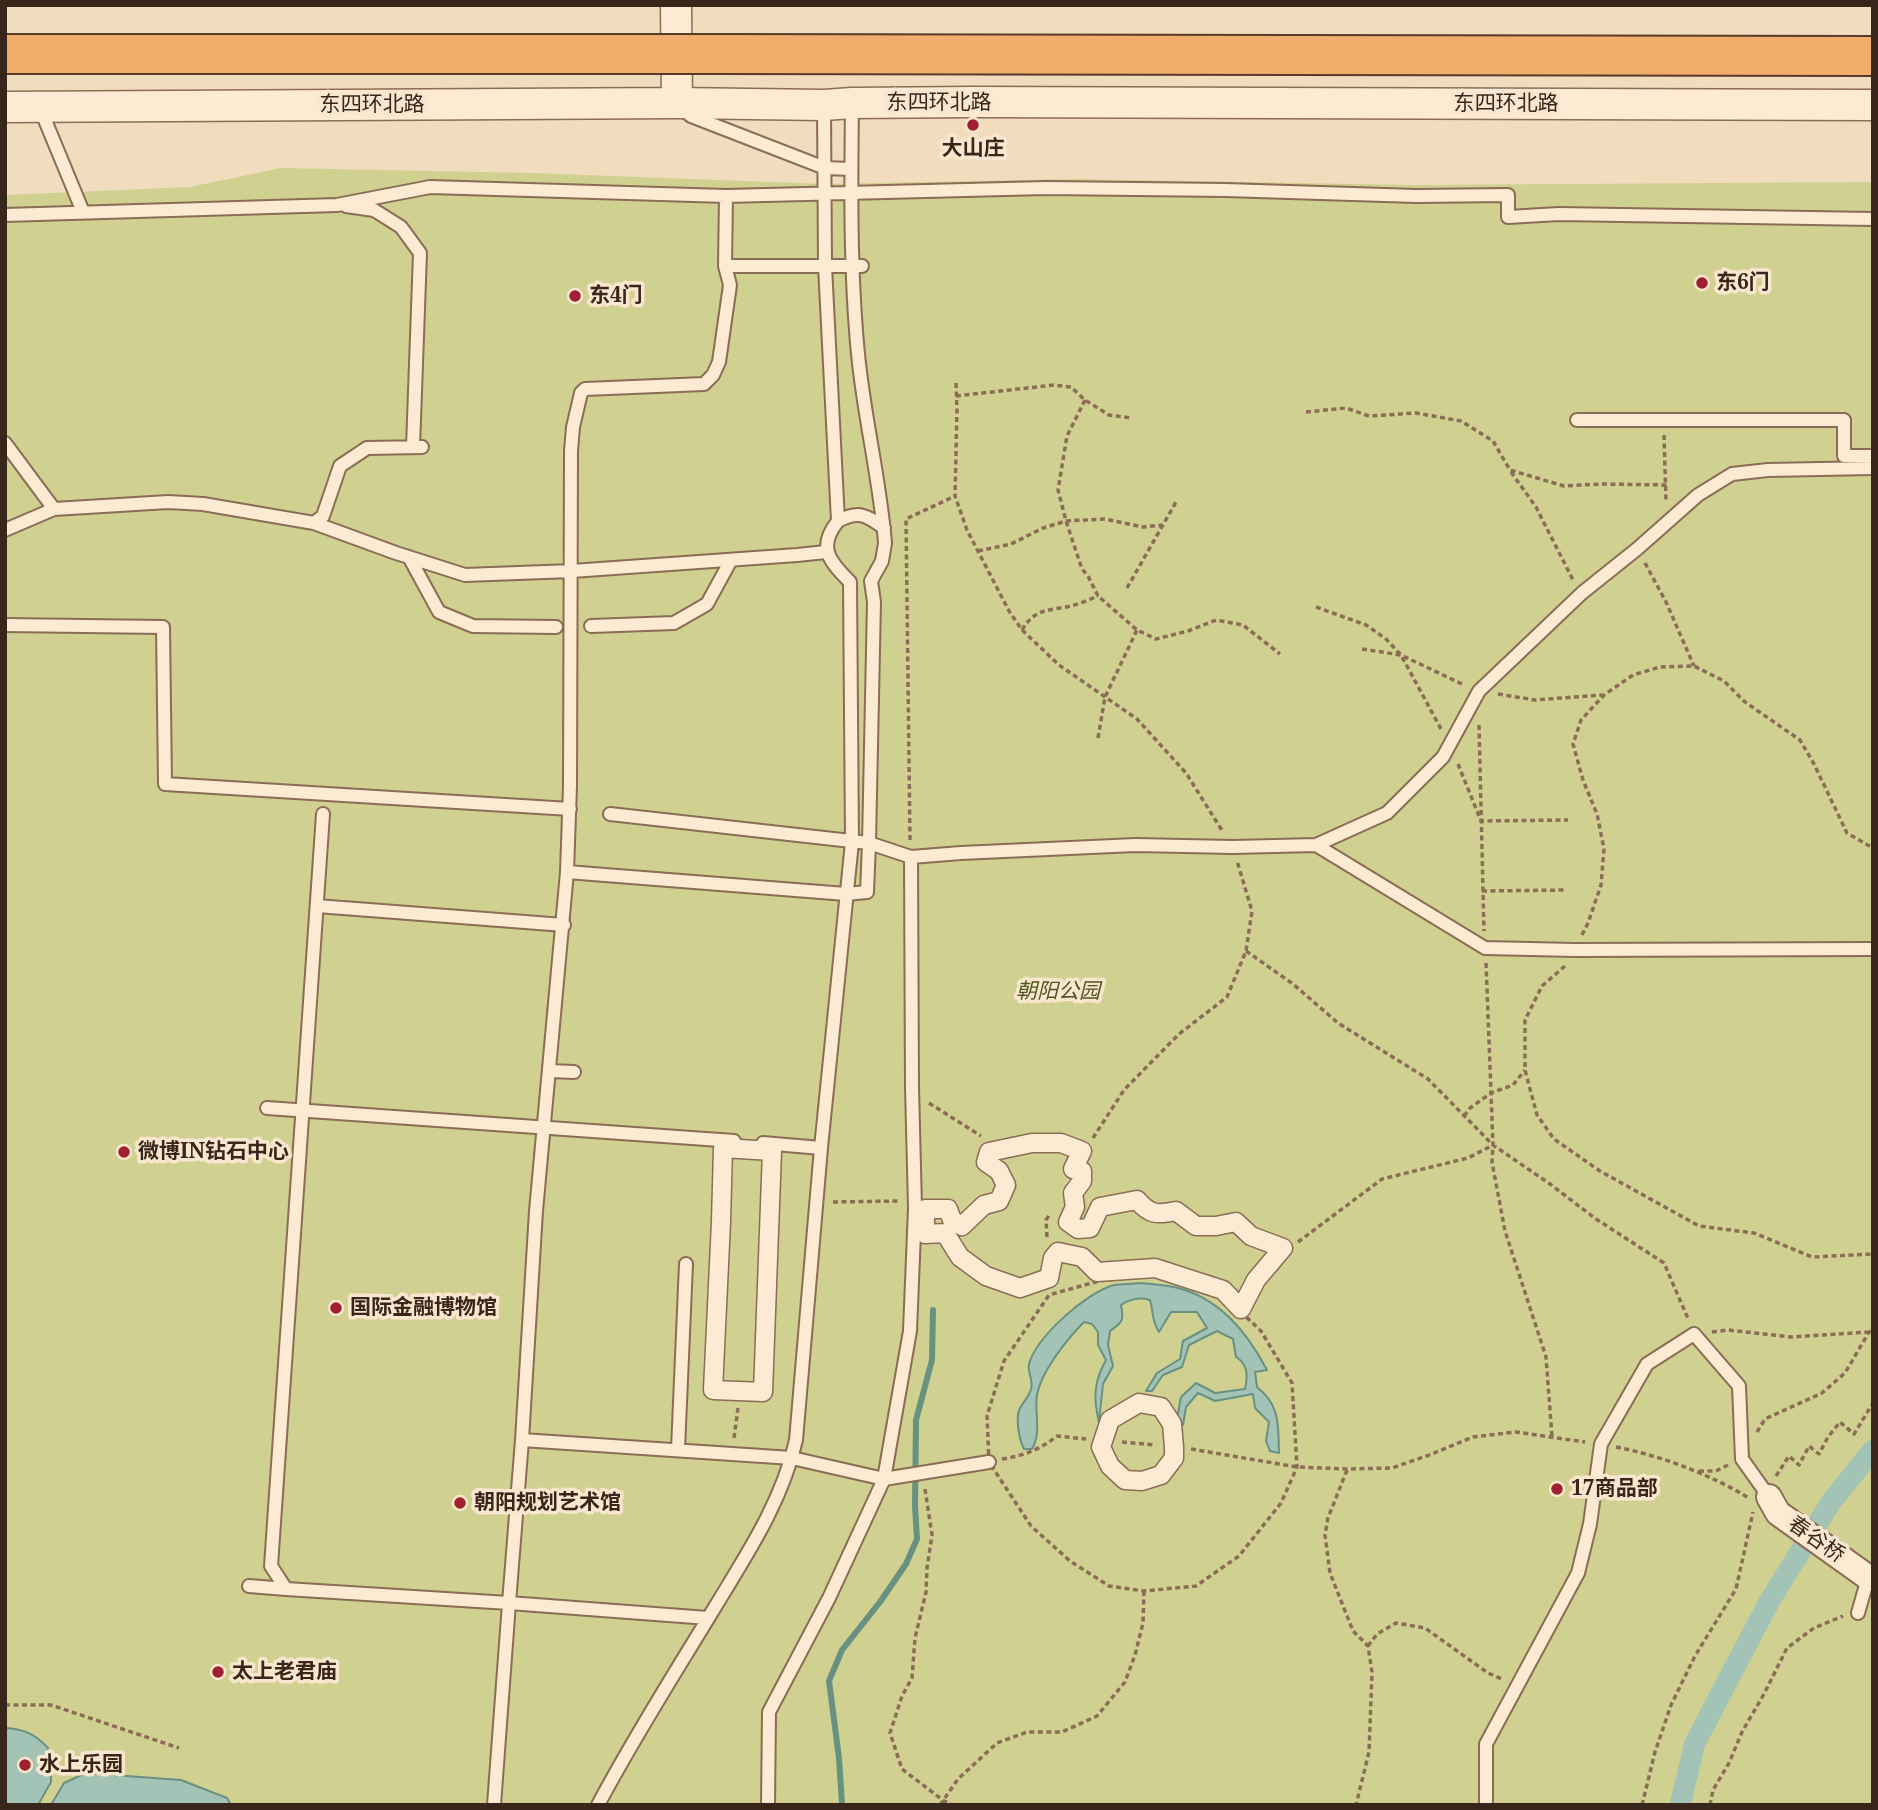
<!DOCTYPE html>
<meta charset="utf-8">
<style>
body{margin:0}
#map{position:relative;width:1878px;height:1810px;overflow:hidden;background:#f2dcbe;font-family:"Noto Serif",serif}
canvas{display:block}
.frame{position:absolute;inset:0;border:7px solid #39261b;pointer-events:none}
</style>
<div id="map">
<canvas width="1878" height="1810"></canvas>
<div class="frame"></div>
</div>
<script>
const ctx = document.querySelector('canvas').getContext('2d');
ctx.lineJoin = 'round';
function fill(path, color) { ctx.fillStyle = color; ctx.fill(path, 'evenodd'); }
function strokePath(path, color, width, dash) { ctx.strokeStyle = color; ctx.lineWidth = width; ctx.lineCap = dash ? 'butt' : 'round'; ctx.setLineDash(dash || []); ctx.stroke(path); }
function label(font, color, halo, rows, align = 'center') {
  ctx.font = font + ' "Noto Serif","Noto Sans SC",serif'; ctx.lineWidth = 7; ctx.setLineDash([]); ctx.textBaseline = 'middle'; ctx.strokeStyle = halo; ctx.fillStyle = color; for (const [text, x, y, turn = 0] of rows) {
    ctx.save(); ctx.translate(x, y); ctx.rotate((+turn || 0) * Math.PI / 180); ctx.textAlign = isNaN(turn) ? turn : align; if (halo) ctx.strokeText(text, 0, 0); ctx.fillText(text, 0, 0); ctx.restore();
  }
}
fill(new Path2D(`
 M 281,168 L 532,173 L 825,184 L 1076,179 L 1412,185 L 1873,182 L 1873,1805 L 5,1805 L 5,195 L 190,187 Z`), '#d0d091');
const water = new Path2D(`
 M 1141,1283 C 1152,1284 1163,1285 1174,1287 C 1219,1297 1247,1332 1267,1370 L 1255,1372 L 1257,1387 C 1281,1406 1278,1426 1279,1453 L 1270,1451 L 1266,1441 L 1269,1422 L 1255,1408 L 1253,1394 L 1215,1401 L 1198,1393 L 1186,1407 L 1183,1425 L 1177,1419 L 1181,1397 L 1196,1383 L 1215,1393 L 1245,1389 C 1248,1376 1248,1364 1236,1357 L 1233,1339 L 1217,1331 L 1189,1345 L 1182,1367 L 1163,1375 L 1152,1391 L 1146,1391 L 1157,1373 L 1180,1359 L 1183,1341 L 1207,1328 L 1197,1312 L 1171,1312 L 1159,1332 C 1151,1320 1154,1313 1150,1300 C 1140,1297 1130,1299 1121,1305 C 1124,1320 1123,1322 1110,1331 L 1108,1345 L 1113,1366 L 1103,1384 L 1099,1422 C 1093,1398 1094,1381 1106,1360 L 1098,1345 L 1098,1332 L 1092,1324 L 1084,1322 C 1067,1339 1041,1372 1037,1395 C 1034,1413 1042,1432 1032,1449 L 1024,1449 C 1019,1439 1015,1418 1020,1408 C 1024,1401 1029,1397 1031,1389 C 1034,1381 1027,1372 1029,1364 C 1037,1336 1087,1292 1114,1285 C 1123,1284 1132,1284 1141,1283 Z
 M 5,1728 C 24,1729 35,1734 48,1748 L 45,1760 L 47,1770 L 51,1773 L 51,1782 L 38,1805 L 5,1805 Z
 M 86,1773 L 181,1780 L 227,1798 L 231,1805 L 51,1805 L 64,1783 Z`);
fill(water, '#a2c3b5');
strokePath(water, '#689182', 2);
strokePath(new Path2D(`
 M 842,1805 L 839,1758 L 829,1681 L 842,1650 L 880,1602 L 906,1564 L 917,1539 L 915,1506 L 916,1420 L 932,1360 L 933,1310`), '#689182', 6);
strokePath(new Path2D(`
 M 1680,1805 L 1695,1743 L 1769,1602 L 1831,1502 L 1873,1450`), '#a2c3b5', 21);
const service = new Path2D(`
 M 40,108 L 83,212
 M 685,111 L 691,116 L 825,168 L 851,169
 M 346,206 L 374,210 L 401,227 L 420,253 L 413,447
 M 5,215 L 337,205 L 430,187 L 726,196 L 1046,188 L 1225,190 L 1416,196 L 1508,195 L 1508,217 L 1559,214 L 1873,219
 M 725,266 L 862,266
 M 1577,420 L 1844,420 L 1844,456 L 1873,456
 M 5,443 L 54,509
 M 838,521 C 859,510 866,515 884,528
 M 314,523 L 323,516 L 340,466 L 367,448 L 422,447
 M 5,530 L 54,509 L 168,502 L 203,504 L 314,523 L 396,553 L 465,575 L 572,571 L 797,555 L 826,552
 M 409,557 L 439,612 L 473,626 L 556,627
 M 5,625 L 163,627 L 165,784 L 570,809
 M 591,626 L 674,623 L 707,604 L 731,560
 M 323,814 L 271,1566 L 286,1589 L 509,1603 L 522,1440 L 536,1211 L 567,872 L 570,786 L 571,451 L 573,427 L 581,393 L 585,389 L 704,384 L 713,375 L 719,362 L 730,285 L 725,266 L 726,196
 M 610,814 L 869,843 L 911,857 L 961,853 L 1135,845 L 1233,847 L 1316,845 L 1387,813 L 1443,757 L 1479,691 L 1582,593 L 1637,549 L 1698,495 L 1732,474 L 1768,470 L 1873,468
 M 1316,845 L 1485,948 L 1574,950 L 1873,949
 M 567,872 L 846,894 L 867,892 L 869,843 L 874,602 L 871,581 L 882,561 L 885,543 C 880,480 864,417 858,354 C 850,271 851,187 852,104
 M 317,906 L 564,925
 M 550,1071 L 574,1072
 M 267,1108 L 734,1141
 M 763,1143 L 821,1148
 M 522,1440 L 792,1458 L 884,1479 L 989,1462
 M 678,1449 L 686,1264
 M 249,1586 L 286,1589
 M 1858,1613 L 1866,1585 L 1872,1574
 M 494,1805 L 509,1603 L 708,1618
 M 598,1805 C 634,1737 675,1673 715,1607 C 747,1554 782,1502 796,1440 L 821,1148 L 852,842 L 850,582 C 829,561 817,547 838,521 L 825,266 L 824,106
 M 768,1805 L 769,1712 L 829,1598 L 884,1479 L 910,1331 L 915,1208 L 912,1087 L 911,857
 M 1486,1805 L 1486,1744 L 1578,1573 L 1590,1524 L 1601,1444 L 1647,1364 L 1694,1334 L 1739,1386 L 1742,1459 L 1769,1497`);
const pedestrian = new Path2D(`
 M 1032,1143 L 1061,1143 L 1082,1151 L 1073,1169 L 1082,1171 L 1082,1181 L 1073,1193 L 1075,1207 L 1068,1222 L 1078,1229 L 1090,1228 L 1100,1207 L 1137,1200 C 1150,1215 1157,1215 1176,1211 L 1196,1226 L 1216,1226 L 1236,1222 L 1251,1236 L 1283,1248 L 1256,1280 L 1241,1309 L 1223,1290 L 1155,1268 L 1097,1272 L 1082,1257 L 1058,1252 L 1053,1258 L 1049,1278 L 1020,1288 L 986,1276 L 960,1257 L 945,1233 L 925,1234 L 925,1209 L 948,1209 L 952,1220 L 962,1226 L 984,1205 L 999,1201 L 1006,1185 L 999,1171 L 986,1162 L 989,1152 Z
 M 723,1148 L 772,1151 L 763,1392 L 713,1390 L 721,1222 Z
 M 1139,1403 L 1161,1407 L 1172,1424 L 1174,1447 L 1174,1458 L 1161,1475 L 1142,1481 L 1125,1480 L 1110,1466 L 1101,1447 L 1110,1420 Z`);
const minor = new Path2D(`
 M 1769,1497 L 1778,1513 L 1869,1578`);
const tertiary = new Path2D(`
 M 676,5 L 677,103
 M 5,107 L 677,103 L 824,105 L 852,103 L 973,102 L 1873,105`);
const trunk = new Path2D(`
 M 5,54 L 641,54
 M 716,54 L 1873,56`);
strokePath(service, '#8b6c55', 16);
strokePath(pedestrian, '#8b6c55', 21);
strokePath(minor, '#8b6c55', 28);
strokePath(tertiary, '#8b6c55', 33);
strokePath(trunk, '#583a2a', 42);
strokePath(new Path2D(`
 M 956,383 L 957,410 L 955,496 L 967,530 L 1009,611 L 1022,630 L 1059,665 L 1137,719 L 1186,773 L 1223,832
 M 956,396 L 1054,385 L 1071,387 L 1085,400 L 1109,415 L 1132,418
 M 1085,400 L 1067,436 L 1058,490 L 1066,521 L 1082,569 L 1088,576 L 1098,596 L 1137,630 L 1156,639 L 1188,631 L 1216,620 L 1243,625 L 1280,654
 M 1306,412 L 1346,408 L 1369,416 L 1416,413 L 1461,421 L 1493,441 L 1510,470 L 1564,486 L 1601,484 L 1667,485
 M 1664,435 L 1666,501
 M 1511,472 L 1536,507 L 1573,580
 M 978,551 L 1011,544 L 1043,528 L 1066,521 L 1105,519 L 1143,527 L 1163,525
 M 1645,563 L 1666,602 L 1694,666
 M 1127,588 L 1176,502
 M 1316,607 L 1366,625 L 1386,639 L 1401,655 L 1441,729
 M 1022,630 C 1035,608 1048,611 1071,606 C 1080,604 1090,599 1098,596
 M 1362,649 L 1401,655 L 1464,685
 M 1498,694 L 1535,700 L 1602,695
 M 1479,725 L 1484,931
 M 1098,738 L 1105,697 L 1137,630
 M 1458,764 L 1481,821 L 1568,820
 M 910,840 L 906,519 L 955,496
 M 1482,891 L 1567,890
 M 1582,935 L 1588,923 L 1601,885 L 1604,849 L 1597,814 L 1583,780 L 1573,744 L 1581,720 L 1604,695 L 1633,675 L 1660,667 L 1694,666 L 1724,681 L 1745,702 L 1800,740 L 1814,764 L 1847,833 L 1873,848
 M 1246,951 L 1293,984 L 1338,1023 L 1428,1079 L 1493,1145 L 1550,1184 L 1596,1219 L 1664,1263 L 1689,1321
 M 1486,963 L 1493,1145 L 1492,1162 L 1505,1231 L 1546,1357 L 1552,1437
 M 1565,966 L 1542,986 L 1525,1020 L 1525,1070 L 1537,1115 L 1554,1139 L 1600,1171 L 1699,1226 L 1754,1233 L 1812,1257 L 1873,1254
 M 929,1103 L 981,1136
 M 1464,1116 L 1470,1108 L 1491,1093 L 1513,1085 L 1525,1070
 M 1093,1138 L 1124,1090 L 1179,1034 L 1227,997 L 1246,951 L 1252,911 L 1237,861
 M 833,1202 L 898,1201
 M 1047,1237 L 1046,1220 L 1050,1214
 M 1298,1242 L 1382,1179 L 1468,1158 L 1493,1145
 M 1156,1274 L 1218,1294 L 1240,1311 L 1261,1331 L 1292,1383 L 1297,1467 L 1281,1503 L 1239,1556 L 1196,1586 L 1144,1591 L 1109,1586 L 1070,1561 L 1031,1526 L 989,1462 L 987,1416 L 1004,1361 L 1049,1295 L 1099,1281 Z
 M 1712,1332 L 1728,1330 L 1791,1337 L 1869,1332
 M 1757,1432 L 1765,1419 L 1822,1393 L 1845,1373 L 1869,1332 L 1873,1330
 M 734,1438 L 738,1408
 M 1122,1442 L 1156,1445
 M 1616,1447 C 1662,1456 1709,1474 1749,1498
 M 1191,1449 L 1297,1467 L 1347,1469 L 1392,1468 L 1432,1454 L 1473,1437 L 1516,1432 L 1585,1442
 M 1002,1459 C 1023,1456 1041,1449 1057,1436 L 1086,1439
 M 1347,1470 L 1328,1518 L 1325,1535 L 1330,1573 L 1353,1631 L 1368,1646 L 1372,1672 L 1369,1752 L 1356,1805
 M 1699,1471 L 1716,1471 L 1728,1465
 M 1776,1476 L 1789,1456 L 1799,1465 L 1809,1446 L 1819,1454 L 1828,1437 L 1840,1422 L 1854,1434 L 1873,1403
 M 925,1489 L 932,1535 L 927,1568 L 926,1592 L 915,1638 L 912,1678 L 902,1696 L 890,1733 L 902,1769 L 944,1801 L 953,1805
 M 1368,1646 L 1377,1634 L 1396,1623 L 1425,1628 L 1488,1673 L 1502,1679
 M 5,1705 L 51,1705 L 179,1748
 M 940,1805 L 958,1779 L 997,1743 L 1027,1732 L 1062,1732 L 1097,1716 L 1125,1682 L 1135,1655 L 1143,1623 L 1144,1591
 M 1642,1805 L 1655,1752 L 1671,1705 L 1695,1656 L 1736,1589 L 1753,1512
 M 1710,1805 L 1713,1790 L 1729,1763 L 1742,1732 L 1764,1694 L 1787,1648 L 1814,1628 L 1843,1616`), '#8b6c55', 3.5, [5, 3.5]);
strokePath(service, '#fcead2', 12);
strokePath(pedestrian, '#fcead2', 18);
strokePath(minor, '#fcead2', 24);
strokePath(tertiary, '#fcead2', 30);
strokePath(trunk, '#f1ad6c', 38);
const trunkBridge = new Path2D(`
 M 641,54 L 716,54`);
strokePath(trunkBridge, '#583a2a', 42, []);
strokePath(trunkBridge, '#f1ad6c', 38);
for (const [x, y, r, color] of [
 [973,125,7,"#a02030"],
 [1702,283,7,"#a02030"],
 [575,296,7,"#a02030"],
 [124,1152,7,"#a02030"],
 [336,1308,7,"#a02030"],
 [1557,1489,7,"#a02030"],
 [460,1503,7,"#a02030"],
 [218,1672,7,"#a02030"],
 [25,1765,7,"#a02030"]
]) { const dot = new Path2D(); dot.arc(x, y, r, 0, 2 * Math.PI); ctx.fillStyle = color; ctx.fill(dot); strokePath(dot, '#f8e7ce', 2.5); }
label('21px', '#39261b', '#f8e7ce', [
 ["东四环北路",939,103],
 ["东四环北路",1506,104],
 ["东四环北路",372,105],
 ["春谷桥",1816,1540,35]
]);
label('bold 21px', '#39261b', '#f8e7ce', [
 ["大山庄",973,149,"center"],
 ["东6门",1716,283],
 ["东4门",589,296],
 ["微博IN钻石中心",138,1152],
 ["国际金融博物馆",350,1308],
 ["17商品部",1571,1489],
 ["朝阳规划艺术馆",474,1503],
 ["太上老君庙",232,1672],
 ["水上乐园",39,1765]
], 'left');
label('italic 21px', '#505820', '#f8e7ce', [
 ["朝阳公园",1058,992]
]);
</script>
